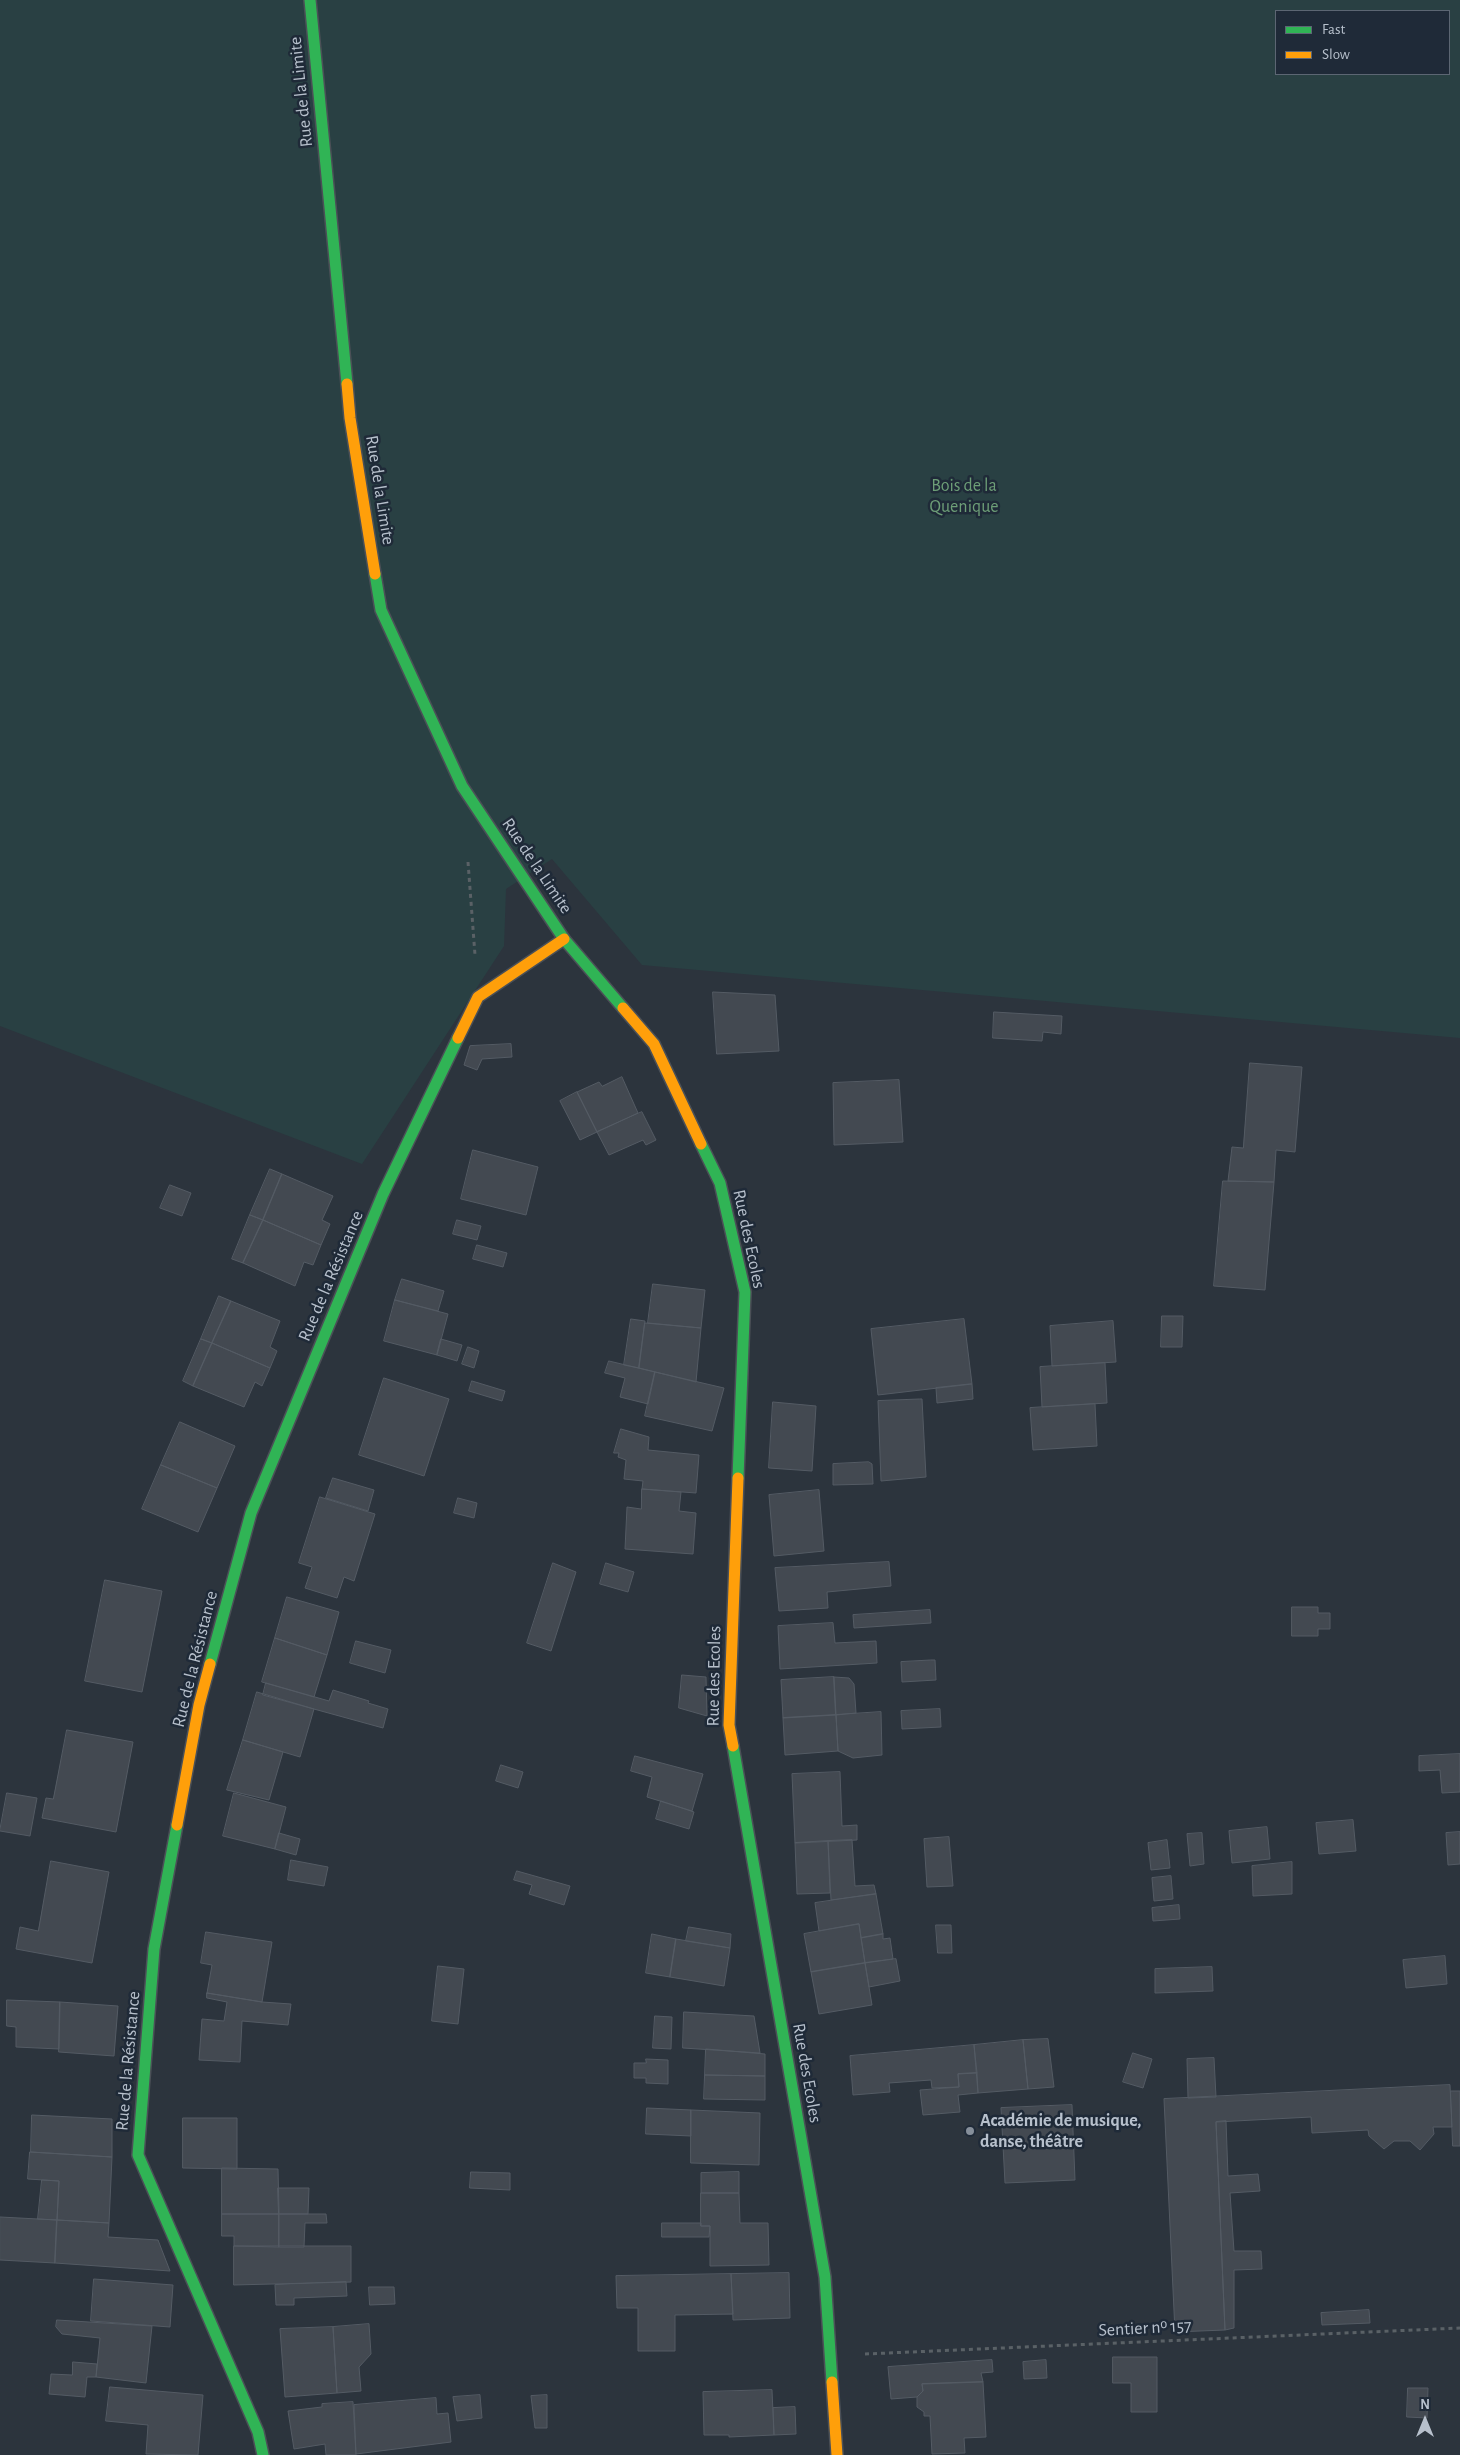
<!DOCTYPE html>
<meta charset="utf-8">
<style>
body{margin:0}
#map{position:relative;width:1460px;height:2455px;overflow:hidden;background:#2c343d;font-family:"Alegreya Sans",sans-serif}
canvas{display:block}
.legend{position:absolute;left:1275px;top:10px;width:175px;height:65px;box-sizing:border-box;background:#1f2a38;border:1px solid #5c6673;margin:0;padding:6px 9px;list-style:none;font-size:15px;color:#b7c0cc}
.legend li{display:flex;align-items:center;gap:10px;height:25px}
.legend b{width:25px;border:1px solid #5c6673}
.north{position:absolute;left:1400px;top:2395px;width:50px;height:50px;-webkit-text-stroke:4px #1f2a38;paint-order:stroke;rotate:0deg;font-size:14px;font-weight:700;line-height:20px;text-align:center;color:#b7c0cc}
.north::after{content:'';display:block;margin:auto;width:18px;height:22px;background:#b7c0cc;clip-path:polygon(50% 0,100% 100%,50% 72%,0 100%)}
</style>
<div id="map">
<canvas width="1460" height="2455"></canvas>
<ul class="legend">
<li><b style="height:6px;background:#30b455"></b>Fast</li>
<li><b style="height:6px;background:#ff9f0a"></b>Slow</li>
</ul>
<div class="north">N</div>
</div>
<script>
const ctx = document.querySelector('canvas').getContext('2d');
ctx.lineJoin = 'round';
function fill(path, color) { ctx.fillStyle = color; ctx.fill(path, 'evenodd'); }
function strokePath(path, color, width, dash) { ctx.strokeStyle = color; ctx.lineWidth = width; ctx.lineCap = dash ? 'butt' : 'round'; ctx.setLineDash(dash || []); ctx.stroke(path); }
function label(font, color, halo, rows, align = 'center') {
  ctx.font = font + ' "Alegreya Sans",sans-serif'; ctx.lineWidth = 5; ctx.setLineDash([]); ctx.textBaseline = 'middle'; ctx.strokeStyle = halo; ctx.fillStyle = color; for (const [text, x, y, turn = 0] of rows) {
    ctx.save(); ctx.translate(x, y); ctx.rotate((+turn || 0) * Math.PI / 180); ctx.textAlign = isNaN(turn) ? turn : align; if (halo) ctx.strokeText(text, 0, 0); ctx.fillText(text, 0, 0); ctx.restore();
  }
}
fill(new Path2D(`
 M 0,0 L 1460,0 L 1460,1038 L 642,965 L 552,859 L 506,889 L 504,946 L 362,1164 L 0,1026 ZM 1276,11 L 1449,11 L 1449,74 L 1276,74 Z`), '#294043');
const building = new Path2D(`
 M 713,992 L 775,995 L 779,1051 L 717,1054 Z
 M 994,1012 L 1062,1016 L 1061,1034 L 1043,1032 L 1042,1041 L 993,1038 Z
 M 511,1044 L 512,1057 L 482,1059 L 477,1070 L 464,1065 L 470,1046 Z
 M 1250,1063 L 1302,1067 L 1295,1152 L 1276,1150 L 1274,1182 L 1228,1181 L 1232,1147 L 1243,1148 Z
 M 622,1077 L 638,1113 L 597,1132 L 577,1092 L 599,1082 L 602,1086 Z
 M 899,1080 L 903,1142 L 834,1145 L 833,1083 Z
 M 577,1092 L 597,1132 L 580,1140 L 560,1101 Z
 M 642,1112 L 656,1140 L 646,1145 L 643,1140 L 609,1155 L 597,1132 Z
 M 473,1150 L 538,1167 L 526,1215 L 461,1199 Z
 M 270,1169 L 282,1174 L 263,1220 L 250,1215 Z
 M 282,1174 L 333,1196 L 322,1220 L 330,1224 L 321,1245 L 263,1220 Z
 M 1223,1181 L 1274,1182 L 1265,1290 L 1214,1286 Z
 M 170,1185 L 191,1193 L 182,1216 L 160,1208 Z
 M 250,1215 L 263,1220 L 243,1263 L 232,1259 Z
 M 263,1220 L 321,1245 L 313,1265 L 304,1262 L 295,1286 L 243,1263 Z
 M 457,1220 L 481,1226 L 477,1240 L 453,1234 Z
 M 477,1245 L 507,1253 L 503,1267 L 473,1259 Z
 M 402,1279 L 444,1291 L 438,1311 L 395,1300 Z
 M 653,1284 L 705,1290 L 701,1328 L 648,1323 Z
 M 219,1296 L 231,1301 L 212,1343 L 201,1339 Z
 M 395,1300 L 448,1314 L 437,1355 L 384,1341 Z
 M 231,1301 L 280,1321 L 270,1347 L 277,1351 L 270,1368 L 212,1343 Z
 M 1162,1316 L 1183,1316 L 1182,1347 L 1161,1347 Z
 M 631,1319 L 645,1321 L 639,1368 L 624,1365 Z
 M 964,1319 L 972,1384 L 878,1395 L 871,1329 Z
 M 1113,1321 L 1116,1362 L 1052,1366 L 1050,1326 Z
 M 645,1323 L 701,1328 L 696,1382 L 639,1368 Z
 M 201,1339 L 212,1343 L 193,1386 L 183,1381 Z
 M 441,1339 L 462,1345 L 457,1361 L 437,1355 Z
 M 212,1343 L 270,1368 L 262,1386 L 255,1382 L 244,1407 L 193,1386 Z
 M 468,1347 L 479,1351 L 474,1368 L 462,1364 Z
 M 609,1361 L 655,1372 L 648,1404 L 620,1397 L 625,1378 L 605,1373 Z
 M 1105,1363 L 1107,1403 L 1042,1407 L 1040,1367 Z
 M 655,1372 L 724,1388 L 712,1431 L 645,1416 Z
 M 384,1378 L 449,1399 L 424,1476 L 359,1455 Z
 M 472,1381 L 505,1391 L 502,1401 L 469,1391 Z
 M 970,1384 L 972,1384 L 973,1399 L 937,1403 L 936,1388 Z
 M 920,1399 L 922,1399 L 926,1477 L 881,1481 L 878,1401 Z
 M 773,1402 L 816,1406 L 812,1471 L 769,1468 Z
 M 1095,1404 L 1097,1446 L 1033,1450 L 1030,1408 Z
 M 180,1422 L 235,1446 L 217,1488 L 161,1465 Z
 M 621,1429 L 649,1437 L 648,1450 L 699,1455 L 696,1493 L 642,1489 L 643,1481 L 624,1479 L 626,1460 L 618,1457 L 619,1453 L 614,1453 Z
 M 869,1462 L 872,1464 L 873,1484 L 833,1485 L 833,1464 Z
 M 161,1465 L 217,1488 L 198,1532 L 142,1509 Z
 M 333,1478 L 374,1490 L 368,1511 L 326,1498 Z
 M 642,1489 L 681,1492 L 679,1511 L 696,1513 L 693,1554 L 625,1549 L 627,1507 L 641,1509 Z
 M 819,1490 L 824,1551 L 774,1556 L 769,1495 Z
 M 320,1497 L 375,1514 L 354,1581 L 344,1577 L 337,1598 L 305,1588 L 312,1567 L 299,1563 Z
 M 458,1498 L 477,1503 L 474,1518 L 454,1513 Z
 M 889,1562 L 891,1586 L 827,1592 L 828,1608 L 779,1611 L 775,1568 Z
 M 553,1563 L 576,1572 L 551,1651 L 527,1643 Z
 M 606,1563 L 634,1572 L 628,1592 L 600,1584 Z
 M 105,1580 L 162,1591 L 142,1692 L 85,1681 Z
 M 287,1597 L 339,1612 L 327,1655 L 275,1638 Z
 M 1292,1607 L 1318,1607 L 1318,1613 L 1330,1613 L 1330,1629 L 1318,1629 L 1318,1636 L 1292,1636 Z
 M 930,1610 L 931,1623 L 854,1628 L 853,1615 Z
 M 833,1623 L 835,1643 L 876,1641 L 877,1663 L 780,1669 L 778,1626 Z
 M 275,1638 L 327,1655 L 314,1697 L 262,1682 Z
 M 356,1641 L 391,1650 L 385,1673 L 350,1663 Z
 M 931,1660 L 935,1660 L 936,1680 L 902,1682 L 901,1662 Z
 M 682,1675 L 706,1677 L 707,1716 L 679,1708 Z
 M 834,1677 L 849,1678 L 854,1684 L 856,1713 L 836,1715 Z
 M 834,1677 L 836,1715 L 783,1718 L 781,1680 Z
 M 266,1683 L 329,1701 L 333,1690 L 369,1701 L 368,1703 L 388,1709 L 383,1728 L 263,1695 Z
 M 257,1692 L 314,1709 L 300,1757 L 243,1740 Z
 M 940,1709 L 941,1727 L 902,1729 L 901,1711 Z
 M 881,1712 L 882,1755 L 853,1758 L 838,1751 L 836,1715 Z
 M 836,1715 L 838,1751 L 785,1755 L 783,1718 Z
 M 67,1730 L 133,1742 L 116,1832 L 42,1818 L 46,1798 L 53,1799 Z
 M 243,1740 L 283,1752 L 269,1800 L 227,1790 Z
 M 1460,1754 L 1460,1792 L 1442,1793 L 1440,1770 L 1419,1771 L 1419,1756 Z
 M 635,1756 L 703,1774 L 692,1811 L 647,1797 L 652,1777 L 631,1771 Z
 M 501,1765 L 523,1772 L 518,1788 L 496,1781 Z
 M 840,1772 L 842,1826 L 857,1825 L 857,1840 L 795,1843 L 792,1774 Z
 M 7,1793 L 37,1798 L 30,1836 L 0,1831 Z
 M 234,1793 L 286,1807 L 275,1849 L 223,1836 Z
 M 661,1801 L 694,1812 L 689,1829 L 656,1819 Z
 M 1353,1820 L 1356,1851 L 1319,1854 L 1316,1823 Z
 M 1267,1827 L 1270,1859 L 1232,1863 L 1229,1831 Z
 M 1460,1832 L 1460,1864 L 1448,1865 L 1446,1833 Z
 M 279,1833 L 300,1839 L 296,1855 L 275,1849 Z
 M 1202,1833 L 1204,1864 L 1190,1866 L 1187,1834 Z
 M 949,1837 L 953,1886 L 927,1887 L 924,1839 Z
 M 852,1840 L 855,1886 L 874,1885 L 876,1894 L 831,1900 L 828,1841 Z
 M 1167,1840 L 1170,1868 L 1151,1870 L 1148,1843 Z
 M 828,1841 L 830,1893 L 797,1894 L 795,1843 Z
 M 291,1860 L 328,1867 L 324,1886 L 288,1880 Z
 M 51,1861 L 109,1872 L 92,1963 L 16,1949 L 20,1927 L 38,1931 Z
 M 1292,1862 L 1292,1894 L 1253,1896 L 1252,1866 Z
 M 517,1871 L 570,1886 L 564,1905 L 529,1894 L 532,1885 L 514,1880 Z
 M 1171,1876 L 1173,1899 L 1154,1901 L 1152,1878 Z
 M 876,1894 L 883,1934 L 861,1938 L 859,1924 L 819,1931 L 815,1903 Z
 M 1179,1905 L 1180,1919 L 1153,1921 L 1152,1908 Z
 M 859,1924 L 865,1963 L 811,1972 L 804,1934 Z
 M 936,1925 L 951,1925 L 952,1953 L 938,1953 Z
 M 689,1927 L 731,1934 L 730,1948 L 686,1941 Z
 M 206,1932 L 272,1942 L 262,2002 L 207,1993 L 212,1965 L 201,1963 Z
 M 652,1934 L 676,1939 L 670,1977 L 646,1973 Z
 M 883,1934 L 883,1939 L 890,1938 L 893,1959 L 865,1963 L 861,1938 Z
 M 676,1939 L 730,1948 L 724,1986 L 670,1977 Z
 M 1445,1956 L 1447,1984 L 1406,1988 L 1403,1960 Z
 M 896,1959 L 900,1981 L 869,1987 L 865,1963 Z
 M 865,1963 L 872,2005 L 819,2014 L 811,1972 Z
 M 438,1966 L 464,1969 L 458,2024 L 432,2021 Z
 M 1212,1967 L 1213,1991 L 1155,1993 L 1155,1969 Z
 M 207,1993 L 262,2002 L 291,2004 L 288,2025 L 242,2021 L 240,2062 L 199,2060 L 202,2019 L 224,2021 L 227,2002 L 207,1998 Z
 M 7,2000 L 60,2002 L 59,2049 L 16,2047 L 16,2027 L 7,2026 Z
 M 60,2002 L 118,2006 L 114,2056 L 59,2052 Z
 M 684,2012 L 754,2016 L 760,2053 L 683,2048 Z
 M 655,2016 L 672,2017 L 671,2049 L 653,2048 Z
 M 1048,2039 L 1054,2087 L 1028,2089 L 1023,2040 Z
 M 1023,2040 L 1028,2089 L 978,2093 L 974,2045 Z
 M 974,2045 L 977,2073 L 958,2074 L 959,2087 L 932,2088 L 931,2080 L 889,2083 L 890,2092 L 853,2095 L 850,2056 Z
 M 706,2049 L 765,2054 L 765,2076 L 705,2075 Z
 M 1133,2053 L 1152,2059 L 1143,2088 L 1123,2082 Z
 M 1214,2058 L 1216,2097 L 1188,2098 L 1187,2059 Z
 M 646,2059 L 668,2060 L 668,2084 L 646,2083 L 646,2078 L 634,2078 L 634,2063 L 646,2063 Z
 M 977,2073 L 978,2093 L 958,2095 L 960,2112 L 923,2115 L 920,2090 L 959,2087 L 958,2074 Z
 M 705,2075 L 765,2076 L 765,2100 L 704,2099 Z
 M 1450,2085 L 1452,2127 L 1433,2127 L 1434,2134 L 1420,2150 L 1410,2141 L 1394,2141 L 1384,2149 L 1369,2136 L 1368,2130 L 1312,2133 L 1311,2117 L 1216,2122 L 1225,2330 L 1175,2332 L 1164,2099 Z
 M 1451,2091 L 1460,2091 L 1460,2146 L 1453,2146 Z
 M 1072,2105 L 1075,2180 L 1005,2183 L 1001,2108 Z
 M 647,2108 L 691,2110 L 691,2136 L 646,2134 Z
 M 691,2110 L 760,2113 L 759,2165 L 691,2163 Z
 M 32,2115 L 112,2119 L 112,2157 L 31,2152 Z
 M 183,2118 L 237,2118 L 237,2169 L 183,2168 Z
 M 1226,2121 L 1228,2176 L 1258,2174 L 1260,2191 L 1230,2193 L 1234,2251 L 1261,2251 L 1262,2269 L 1234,2270 L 1234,2328 L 1225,2330 L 1216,2122 Z
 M 30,2152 L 112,2157 L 109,2223 L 57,2220 L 59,2181 L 28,2179 Z
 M 222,2168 L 278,2169 L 279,2214 L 222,2214 Z
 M 471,2172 L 510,2173 L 510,2190 L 470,2188 Z
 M 739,2172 L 739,2193 L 701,2193 L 701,2173 Z
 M 42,2180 L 59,2181 L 57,2220 L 38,2219 Z
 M 278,2188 L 309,2188 L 308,2214 L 279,2214 Z
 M 701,2193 L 739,2193 L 740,2223 L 768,2223 L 769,2265 L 710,2266 L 710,2226 L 701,2226 Z
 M 222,2214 L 279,2214 L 279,2247 L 234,2246 L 234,2236 L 222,2236 Z
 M 279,2214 L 326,2214 L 327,2223 L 305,2223 L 304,2247 L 279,2247 Z
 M 0,2217 L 57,2220 L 55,2263 L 0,2260 Z
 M 57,2220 L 109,2223 L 108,2237 L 158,2240 L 170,2271 L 55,2263 Z
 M 662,2223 L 701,2223 L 701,2226 L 710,2226 L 709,2237 L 662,2237 Z
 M 234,2246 L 351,2246 L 351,2282 L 234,2285 Z
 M 789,2273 L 790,2318 L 733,2320 L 731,2274 Z
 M 731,2274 L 733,2314 L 675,2315 L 675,2351 L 638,2351 L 638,2308 L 617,2308 L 616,2276 Z
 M 94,2279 L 173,2285 L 170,2327 L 91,2321 Z
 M 346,2282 L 347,2296 L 294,2298 L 294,2305 L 276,2305 L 275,2285 Z
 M 369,2287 L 394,2287 L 395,2304 L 370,2305 Z
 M 1369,2310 L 1370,2323 L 1322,2325 L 1321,2313 Z
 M 57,2320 L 152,2326 L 146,2383 L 96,2377 L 100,2338 L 62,2334 L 56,2327 Z
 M 369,2324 L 371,2354 L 359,2367 L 361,2391 L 337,2393 L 333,2327 Z
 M 333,2327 L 337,2393 L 285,2397 L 280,2329 Z
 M 1113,2357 L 1157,2357 L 1157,2412 L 1131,2412 L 1131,2383 L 1113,2383 Z
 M 992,2360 L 993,2372 L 981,2373 L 983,2382 L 922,2384 L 923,2391 L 917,2397 L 891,2399 L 888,2367 Z
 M 1046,2360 L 1047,2378 L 1024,2379 L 1023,2362 Z
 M 73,2362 L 97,2364 L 96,2377 L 87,2377 L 85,2397 L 49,2394 L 51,2374 L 72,2375 Z
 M 983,2382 L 986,2437 L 964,2438 L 965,2453 L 932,2454 L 930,2416 L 924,2416 L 924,2412 L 917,2407 L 917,2397 L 923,2391 L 922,2384 Z
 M 110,2387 L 203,2395 L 198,2455 L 146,2454 L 148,2425 L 106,2421 Z
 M 1408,2388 L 1428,2388 L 1427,2418 L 1407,2417 Z
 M 772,2390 L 774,2435 L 729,2437 L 729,2435 L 704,2435 L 703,2392 Z
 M 480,2395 L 482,2418 L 457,2421 L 453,2397 Z
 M 547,2395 L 547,2428 L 535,2428 L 531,2396 Z
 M 436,2398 L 437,2414 L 448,2413 L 451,2442 L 356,2454 L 354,2405 Z
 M 353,2402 L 356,2455 L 326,2455 L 325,2444 L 294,2449 L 288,2411 L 322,2407 L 322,2404 Z
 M 795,2407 L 796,2434 L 774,2435 L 773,2408 Z`);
fill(building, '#434951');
strokePath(building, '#545b64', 1);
const fast = new Path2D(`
 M 310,0 L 347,384
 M 375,574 L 381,610 L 462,786 L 564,939 L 623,1008
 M 701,1144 L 720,1183 L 745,1292 L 738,1478
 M 210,1664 L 251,1513 L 383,1194 L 458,1038
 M 733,1746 L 825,2277 L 832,2382
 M 177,1825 L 154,1949 L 138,2155 L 258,2432 L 263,2455`);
const slow = new Path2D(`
 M 347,384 L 350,418 L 375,574
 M 623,1008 L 654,1044 L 701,1144
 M 458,1038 L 478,997 L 564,939
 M 733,1746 L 729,1725 L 738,1478
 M 177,1825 L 199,1705 L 210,1664
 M 832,2382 L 837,2455`);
strokePath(fast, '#4b5057', 14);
strokePath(slow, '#4b5057', 14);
strokePath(new Path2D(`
 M 468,862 L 475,955
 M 865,2354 L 1460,2328`), '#5a6166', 3, [4, 4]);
strokePath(fast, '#30b455', 11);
strokePath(slow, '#ff9f0a', 11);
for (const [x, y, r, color] of [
 [970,2131,5,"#868f9a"]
]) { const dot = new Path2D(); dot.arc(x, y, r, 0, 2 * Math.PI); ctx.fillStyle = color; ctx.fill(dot); strokePath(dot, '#1f2a38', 2); }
label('18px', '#b7c0cc', '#1f2a38', [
 ["Rue de la Limite",301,92,-96],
 ["Rue de la Limite",380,490,81],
 ["Rue de la Limite",537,866,56],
 ["Rue des Ecoles",749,1239,78],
 ["Rue de la Résistance",331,1276,-67],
 ["Rue de la Résistance",195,1659,-76],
 ["Rue des Ecoles",714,1676,-89],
 ["Rue de la Résistance",128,2061,-85],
 ["Rue des Ecoles",807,2073,80],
 ["Sentier nᵒ 157",1145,2328,-3]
]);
label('18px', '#6d9e77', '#1f2a38', [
 ["Bois de la",964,486],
 ["Quenique",964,507]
]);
label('bold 18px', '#b7c0cc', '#1f2a38', [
 ["Académie de musique,",980,2121],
 ["danse, théâtre",980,2142]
], 'left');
</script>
